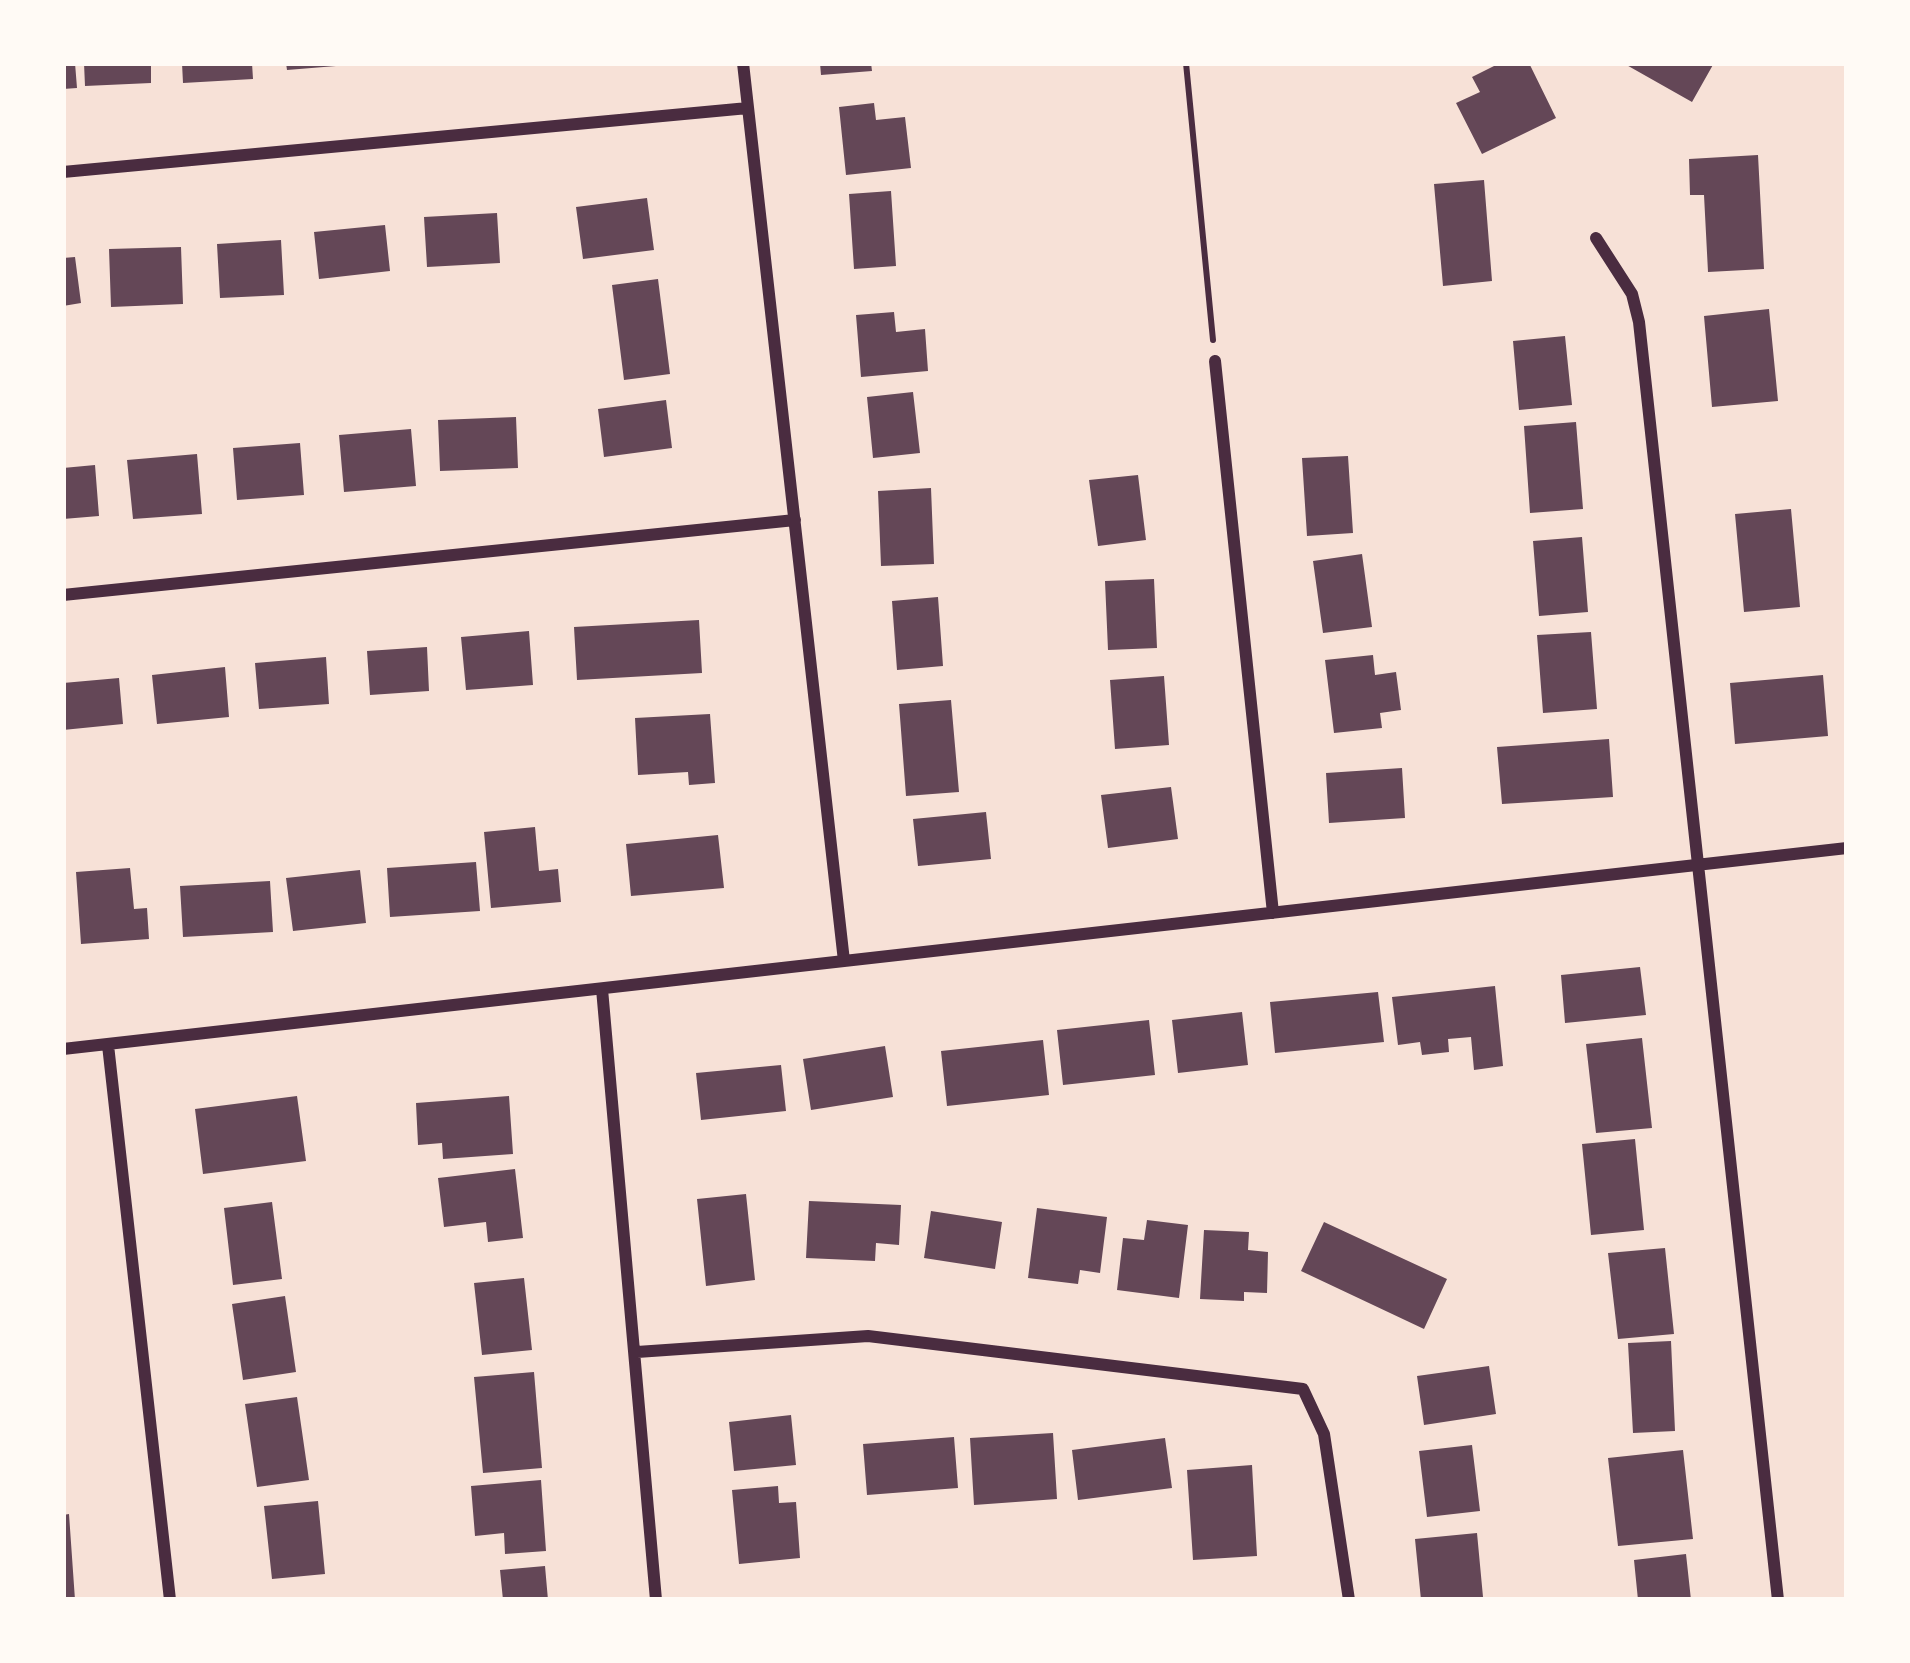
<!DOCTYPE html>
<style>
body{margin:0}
#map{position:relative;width:1910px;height:1663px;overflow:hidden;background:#f7e1d7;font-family:Manrope,sans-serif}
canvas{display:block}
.frame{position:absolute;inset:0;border:66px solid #fffaf5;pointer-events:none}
</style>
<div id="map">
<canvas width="1910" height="1663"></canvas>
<div class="frame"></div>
</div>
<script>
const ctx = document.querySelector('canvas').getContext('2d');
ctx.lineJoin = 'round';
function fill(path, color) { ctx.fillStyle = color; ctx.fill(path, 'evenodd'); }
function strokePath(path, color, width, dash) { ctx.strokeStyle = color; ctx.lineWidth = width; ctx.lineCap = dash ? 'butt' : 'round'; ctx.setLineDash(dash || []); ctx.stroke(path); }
fill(new Path2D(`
 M 63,63 L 75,63 L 77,88 L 63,89 Z
 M 84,63 L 151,63 L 151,83 L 85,86 Z
 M 182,63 L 252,63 L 253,79 L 183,83 Z
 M 286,63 L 336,63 L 336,66 L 287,70 Z
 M 820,63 L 871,63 L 872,71 L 821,75 Z
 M 1500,63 L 1529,63 L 1556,118 L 1482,154 L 1456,103 L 1480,92 L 1472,77 Z
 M 1623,63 L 1714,63 L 1692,102 Z
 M 874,103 L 876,120 L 905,117 L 911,168 L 846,175 L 839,107 Z
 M 1758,155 L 1764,269 L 1708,272 L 1704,195 L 1690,195 L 1689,159 Z
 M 1484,180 L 1492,281 L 1443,286 L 1434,184 Z
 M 891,191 L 896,266 L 854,269 L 849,194 Z
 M 647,198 L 654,250 L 583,259 L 576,207 Z
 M 497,213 L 500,263 L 427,267 L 424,217 Z
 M 385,225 L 390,271 L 319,279 L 314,232 Z
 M 281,240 L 284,295 L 220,298 L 217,244 Z
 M 181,247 L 183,304 L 111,307 L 109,249 Z
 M 75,257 L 81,303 L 63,306 L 63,258 Z
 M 658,279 L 670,374 L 624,380 L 612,285 Z
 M 1769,309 L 1778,401 L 1712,407 L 1704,316 Z
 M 894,312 L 896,332 L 925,329 L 928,371 L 861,377 L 856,315 Z
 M 1565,336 L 1572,405 L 1519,410 L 1513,341 Z
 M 913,392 L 920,453 L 873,458 L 867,397 Z
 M 666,400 L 672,448 L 604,457 L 598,409 Z
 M 516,417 L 518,468 L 440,471 L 438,420 Z
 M 1576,422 L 1583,509 L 1530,513 L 1524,426 Z
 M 411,429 L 416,486 L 344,492 L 339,435 Z
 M 300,443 L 304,495 L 237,500 L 233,448 Z
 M 197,454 L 202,514 L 133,519 L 127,460 Z
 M 1348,456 L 1353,533 L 1307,536 L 1302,458 Z
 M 95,465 L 99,516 L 63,519 L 63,468 Z
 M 1138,475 L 1146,540 L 1098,546 L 1089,480 Z
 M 931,488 L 934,564 L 881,566 L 878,491 Z
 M 1791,509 L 1800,607 L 1744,612 L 1735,514 Z
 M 1582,537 L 1588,612 L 1539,616 L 1533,541 Z
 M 1362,554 L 1372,627 L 1323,633 L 1313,561 Z
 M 1154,579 L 1157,648 L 1108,650 L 1105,581 Z
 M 938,597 L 943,666 L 897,670 L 892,601 Z
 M 699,620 L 702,673 L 577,680 L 574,627 Z
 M 529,631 L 533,685 L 466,690 L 461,637 Z
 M 1591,632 L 1597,709 L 1543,713 L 1537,635 Z
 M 427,647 L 429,691 L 370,695 L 367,651 Z
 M 1373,655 L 1375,675 L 1396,672 L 1401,710 L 1380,713 L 1382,728 L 1334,733 L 1325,660 Z
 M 326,657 L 329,704 L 259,709 L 255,663 Z
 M 225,667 L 229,717 L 157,724 L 152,675 Z
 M 1823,675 L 1828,736 L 1735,744 L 1730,683 Z
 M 1164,676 L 1169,745 L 1115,749 L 1110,680 Z
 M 119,678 L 123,724 L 63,730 L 63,683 Z
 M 951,700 L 959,792 L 906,796 L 899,704 Z
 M 710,714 L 715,783 L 689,785 L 688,772 L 638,775 L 635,718 Z
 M 1609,739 L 1613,797 L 1502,804 L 1497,747 Z
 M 1402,768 L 1405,818 L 1329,823 L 1326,773 Z
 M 1171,787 L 1178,839 L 1108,848 L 1101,795 Z
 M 986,812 L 991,859 L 918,866 L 913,819 Z
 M 535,827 L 539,871 L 558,869 L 561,902 L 491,908 L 484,832 Z
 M 718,835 L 724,888 L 631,896 L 626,844 Z
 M 476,862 L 480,911 L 390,917 L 387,868 Z
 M 130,868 L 134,909 L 147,908 L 149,939 L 81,944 L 76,872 Z
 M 360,870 L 366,923 L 293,931 L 286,878 Z
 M 270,881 L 273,932 L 183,937 L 180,886 Z
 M 1640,967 L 1646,1015 L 1565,1023 L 1561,975 Z
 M 1495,986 L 1503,1066 L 1474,1070 L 1471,1037 L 1448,1039 L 1449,1052 L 1422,1055 L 1420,1042 L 1398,1045 L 1392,997 Z
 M 1378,992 L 1384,1042 L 1275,1053 L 1270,1002 Z
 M 1242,1012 L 1248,1065 L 1178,1073 L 1172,1020 Z
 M 1149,1020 L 1155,1075 L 1063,1085 L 1057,1030 Z
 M 1642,1038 L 1652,1128 L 1596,1133 L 1586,1044 Z
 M 1043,1040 L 1049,1095 L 947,1106 L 941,1051 Z
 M 885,1046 L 893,1097 L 811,1110 L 803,1059 Z
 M 781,1065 L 786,1111 L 701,1120 L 696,1073 Z
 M 297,1096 L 306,1161 L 203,1174 L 195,1109 Z
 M 509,1096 L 513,1154 L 443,1159 L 442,1143 L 418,1145 L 416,1103 Z
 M 1635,1139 L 1644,1230 L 1591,1235 L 1582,1144 Z
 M 515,1169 L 523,1238 L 488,1242 L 486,1222 L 444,1227 L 438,1178 Z
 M 746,1194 L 755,1280 L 706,1286 L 697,1199 Z
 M 809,1201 L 901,1205 L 899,1245 L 876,1243 L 875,1261 L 806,1258 Z
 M 272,1202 L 282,1279 L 233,1285 L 224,1208 Z
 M 1037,1208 L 1107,1217 L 1100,1273 L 1080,1270 L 1078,1284 L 1028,1278 Z
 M 931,1211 L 1002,1222 L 995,1269 L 924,1258 Z
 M 1147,1220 L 1188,1225 L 1179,1298 L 1117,1290 L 1123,1238 L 1144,1240 Z
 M 1324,1222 L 1447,1279 L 1424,1329 L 1301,1271 Z
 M 1204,1230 L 1249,1232 L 1248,1250 L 1268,1252 L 1267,1293 L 1244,1292 L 1244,1301 L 1200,1299 Z
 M 1665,1248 L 1674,1334 L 1618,1339 L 1608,1253 Z
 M 524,1278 L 532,1350 L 482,1355 L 474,1283 Z
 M 285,1296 L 296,1372 L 243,1380 L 232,1304 Z
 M 1671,1341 L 1675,1431 L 1633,1433 L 1628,1343 Z
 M 1489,1366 L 1496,1414 L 1424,1425 L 1417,1376 Z
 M 534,1372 L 542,1468 L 483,1473 L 474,1377 Z
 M 297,1397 L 309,1480 L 257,1487 L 245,1404 Z
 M 791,1415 L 796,1465 L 734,1471 L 729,1422 Z
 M 1053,1433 L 1057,1499 L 974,1505 L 970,1438 Z
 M 954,1437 L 958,1488 L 867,1495 L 863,1444 Z
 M 1165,1438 L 1172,1488 L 1078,1500 L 1072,1450 Z
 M 1472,1445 L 1480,1511 L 1427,1517 L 1419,1451 Z
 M 1683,1450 L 1693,1539 L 1618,1546 L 1608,1458 Z
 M 1252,1465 L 1257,1556 L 1193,1560 L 1187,1470 Z
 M 541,1480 L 546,1551 L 505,1554 L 504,1533 L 475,1536 L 471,1486 Z
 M 778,1486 L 779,1503 L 796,1502 L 800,1558 L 739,1564 L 732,1490 Z
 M 318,1501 L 325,1574 L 272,1579 L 264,1506 Z
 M 69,1514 L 75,1600 L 63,1600 L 63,1515 Z
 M 1477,1533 L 1483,1597 L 1421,1600 L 1415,1539 Z
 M 1686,1554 L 1691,1600 L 1638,1600 L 1634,1560 Z
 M 545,1566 L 548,1600 L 503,1600 L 500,1570 Z`), '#644757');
strokePath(new Path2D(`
 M 1186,63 L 1213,340`), '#4a2c40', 6);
strokePath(new Path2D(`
 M 743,63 L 844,961
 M 63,172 L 748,108
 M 1596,238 L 1632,294 L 1639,322 L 1778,1600
 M 1215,361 L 1273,913
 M 63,595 L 795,520
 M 602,989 L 656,1600
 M 108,1045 L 170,1600
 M 63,1049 L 1847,848
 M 637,1352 L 868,1336 L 1303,1389 L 1324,1434 L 1349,1600`), '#4a2c40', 12);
</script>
